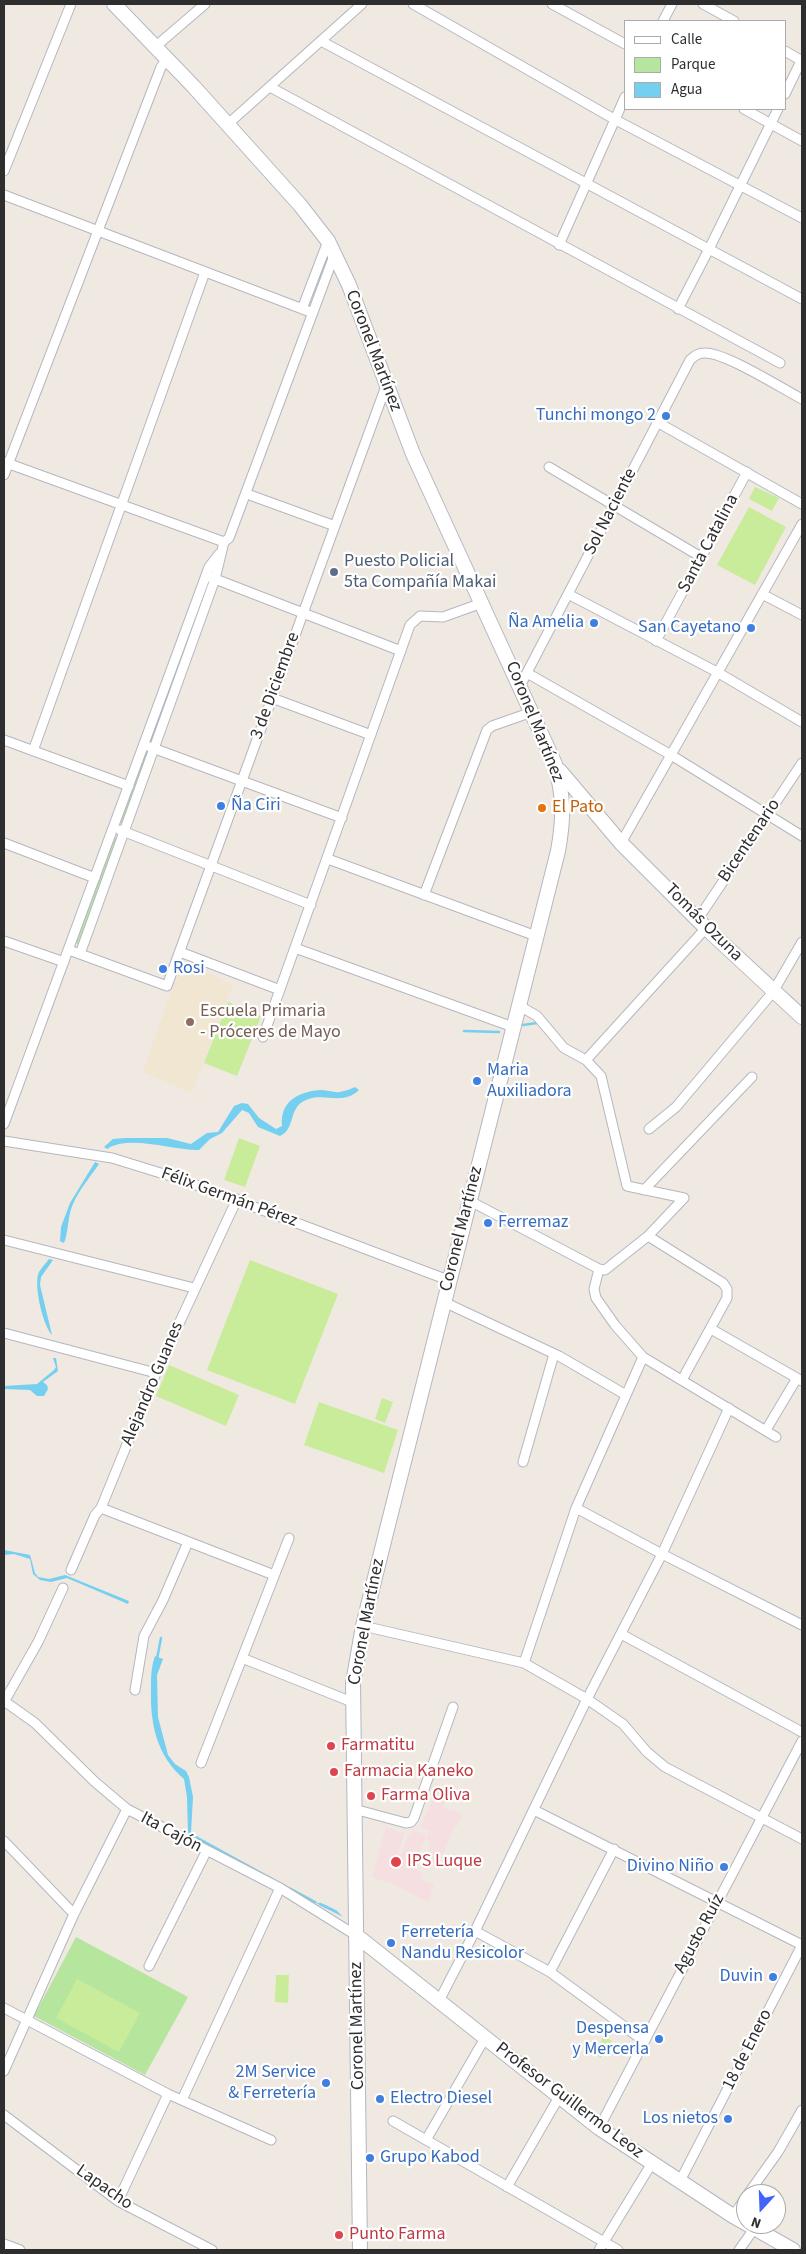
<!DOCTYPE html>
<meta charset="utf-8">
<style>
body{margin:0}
#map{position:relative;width:806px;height:2254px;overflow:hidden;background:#efe9e1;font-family:"Source Sans 3",sans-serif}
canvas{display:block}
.frame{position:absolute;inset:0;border:5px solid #2e2e2e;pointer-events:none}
.legend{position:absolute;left:624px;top:20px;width:162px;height:90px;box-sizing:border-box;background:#fff;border:1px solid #ababab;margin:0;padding:6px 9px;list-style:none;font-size:15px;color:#2e2e2e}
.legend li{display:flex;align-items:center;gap:10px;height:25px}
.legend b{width:25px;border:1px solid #ababab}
.north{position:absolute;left:736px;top:2184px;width:50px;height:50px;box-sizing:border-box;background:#fff;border:1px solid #ababab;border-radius:50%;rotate:200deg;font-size:14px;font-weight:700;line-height:20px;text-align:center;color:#2e2e2e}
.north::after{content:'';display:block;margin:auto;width:18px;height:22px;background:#4264fb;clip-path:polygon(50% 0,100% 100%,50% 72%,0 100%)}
</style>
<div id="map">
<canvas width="806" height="2254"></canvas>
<div class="frame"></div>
<ul class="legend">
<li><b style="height:6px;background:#fff"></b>Calle</li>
<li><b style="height:14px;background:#b6e59e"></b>Parque</li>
<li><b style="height:14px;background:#75cff0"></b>Agua</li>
</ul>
<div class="north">N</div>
</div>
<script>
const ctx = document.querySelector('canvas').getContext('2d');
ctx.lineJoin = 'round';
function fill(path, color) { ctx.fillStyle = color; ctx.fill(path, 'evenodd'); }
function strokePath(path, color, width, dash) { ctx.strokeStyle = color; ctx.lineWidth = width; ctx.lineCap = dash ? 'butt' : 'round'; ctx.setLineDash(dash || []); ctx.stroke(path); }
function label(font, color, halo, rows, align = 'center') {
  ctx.font = font + ' "Source Sans 3",sans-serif'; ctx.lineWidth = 4.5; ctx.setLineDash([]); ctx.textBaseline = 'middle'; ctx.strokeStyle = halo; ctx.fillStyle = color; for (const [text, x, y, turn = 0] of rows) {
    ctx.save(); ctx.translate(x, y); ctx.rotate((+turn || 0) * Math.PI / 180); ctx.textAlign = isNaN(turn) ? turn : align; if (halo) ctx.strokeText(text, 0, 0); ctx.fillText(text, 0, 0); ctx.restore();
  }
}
fill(new Path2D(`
 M 184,963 L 233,984 L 192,1093 L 143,1072 L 172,989 Z`), '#f0e6d1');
fill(new Path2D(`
 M 437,1790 L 448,1793 L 443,1808 L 462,1814 L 458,1826 L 455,1825 L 438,1866 L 427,1860 L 430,1847 L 428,1846 L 430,1841 L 426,1839 L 429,1831 L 421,1827 Z
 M 386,1827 L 405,1834 L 398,1854 L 401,1855 L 408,1835 L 410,1835 L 412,1829 L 426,1835 L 414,1869 L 423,1873 L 420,1880 L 434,1885 L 428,1902 L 391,1883 L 372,1877 Z`), '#f5dfe0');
fill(new Path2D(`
 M 208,582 L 210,582 L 153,740 L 150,739 Z
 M 145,753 L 148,753 L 122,824 L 120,822 Z
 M 115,838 L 117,838 L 79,945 L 76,943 L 80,930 Z
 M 76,1937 L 188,1997 L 145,2075 L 34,2016 Z`), '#b6e59e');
fill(new Path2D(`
 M 755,487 L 779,498 L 772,511 L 749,499 Z
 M 749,507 L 786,527 L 755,585 L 717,565 Z
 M 228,1002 L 261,1016 L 237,1076 L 204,1063 Z
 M 239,1138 L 260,1146 L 245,1187 L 224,1180 Z
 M 250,1260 L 338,1294 L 295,1404 L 207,1370 Z
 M 169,1365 L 239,1395 L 226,1426 L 156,1396 Z
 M 382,1398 L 393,1402 L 385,1423 L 375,1419 Z
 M 319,1402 L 398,1430 L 384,1473 L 304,1445 Z
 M 276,1975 L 289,1975 L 288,2003 L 275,2002 Z
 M 77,1979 L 140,2013 L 119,2052 L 56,2018 Z
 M 604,2036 L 612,2041 L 601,2058 L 594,2053 Z`), '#c9ec9a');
fill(new Path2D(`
 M 355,1087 L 359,1090 C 343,1106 324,1092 306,1100 C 288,1107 296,1129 280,1136 L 258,1127 L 249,1113 L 242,1110 L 222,1133 L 210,1139 L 199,1150 C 174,1151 130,1134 107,1149 L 104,1147 L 113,1139 L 125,1138 L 167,1138 L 191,1144 L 207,1133 L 218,1132 L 234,1106 L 242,1103 L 248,1104 L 259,1118 L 276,1129 L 282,1126 C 280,1101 298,1092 320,1090 C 327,1090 334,1093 340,1092 C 345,1091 351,1089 355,1087 Z
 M 95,1162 L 99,1164 C 90,1177 79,1190 73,1204 C 67,1217 69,1231 64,1243 L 60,1241 L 61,1227 L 70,1203 Z
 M 49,1259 L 53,1260 L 41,1277 L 40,1285 L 52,1335 C 43,1326 33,1284 39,1272 C 42,1267 46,1263 49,1259 Z
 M 53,1358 L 56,1358 L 58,1371 L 43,1382 L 47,1385 L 48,1389 L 44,1396 L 37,1396 L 30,1390 L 4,1389 L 4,1386 L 37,1384 L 54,1370 L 56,1367 Z
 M 4,1550 L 30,1555 L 35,1573 L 38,1577 L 49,1579 L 65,1575 L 129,1601 L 128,1604 L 67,1578 L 51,1582 L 40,1580 L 33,1574 L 30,1559 L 14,1554 L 4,1555 Z
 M 155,1656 L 163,1659 L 157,1675 L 158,1717 L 168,1755 L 175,1764 L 186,1771 L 189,1777 L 193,1797 L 191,1833 L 327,1908 L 336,1910 L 343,1917 L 217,1852 L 188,1834 L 187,1797 L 184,1779 C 157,1756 150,1724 151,1690 C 151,1678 151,1667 155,1656 Z`), '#75cff0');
strokePath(new Path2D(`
 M 523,1025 L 537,1023
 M 464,1031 L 499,1032
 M 157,1659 L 161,1638
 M 289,1888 L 315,1902
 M 320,1904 L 333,1910`), '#75cff0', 2.5);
const street = new Path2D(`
 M 413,4 L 614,119 L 802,218
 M 552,4 L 625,44
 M 703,4 L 734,21
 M 663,21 L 672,4
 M 321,41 L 802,299
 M 155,47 L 205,4
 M 785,51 L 802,61
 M 270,87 L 780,363
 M 785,94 L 802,59
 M 744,109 L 802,141
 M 228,124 L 362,4
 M 4,171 L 71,4
 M 4,195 L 313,313
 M 559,245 L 625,97
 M 302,309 L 328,241
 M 678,309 L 709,249 L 778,109
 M 657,422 L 802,504
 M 4,462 L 224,542
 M 549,467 L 701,557
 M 4,475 L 161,67 L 167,59
 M 247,494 L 335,526
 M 210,577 L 401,651
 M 568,594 L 717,672 L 802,722
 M 762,594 L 802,615
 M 656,641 L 747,472
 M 527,673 L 671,755 L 802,836
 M 520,686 L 690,360 C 694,356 698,353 704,353 C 725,352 781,388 802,399
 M 272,698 L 371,735
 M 4,740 L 129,786
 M 150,747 L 342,818
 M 33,751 L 205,272
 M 120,830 L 311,905
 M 4,843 L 95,878
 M 621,843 L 802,524
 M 328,859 L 536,936
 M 424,895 L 487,730 L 492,726 L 532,712
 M 698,919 L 802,763
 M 4,941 L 64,962
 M 295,948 L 513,1027
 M 69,950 L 167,986 L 386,386
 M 180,952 L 280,990
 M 80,954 L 215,579 L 224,542 L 229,538 L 335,253
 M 518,1005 L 537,1016 L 564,1048 L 586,1060 L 601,1076 L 627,1186 L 684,1198
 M 263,1037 L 410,625 L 420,616 L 443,617 L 482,603
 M 586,1060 L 706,928
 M 4,1124 L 209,567 L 219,554
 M 649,1129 L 676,1107 L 773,992 L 802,942
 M 4,1141 L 112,1158 L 180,1179 L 448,1280
 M 644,1190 L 752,1077
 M 470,1201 L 599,1269 L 605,1270 L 648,1236 L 684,1198
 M 648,1236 L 723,1283 L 727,1289 L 727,1298 L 682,1380
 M 4,1240 L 194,1288
 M 599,1269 L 594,1289 L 596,1298 L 615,1325 L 643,1357 L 776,1437
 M 444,1302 L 559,1356 L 626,1395
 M 711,1329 L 802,1381
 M 4,1333 L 156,1373
 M 766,1430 L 797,1378
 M 523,1462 L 554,1354
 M 101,1508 L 274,1575
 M 576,1508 L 662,1554 L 802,1625
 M 71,1570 L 95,1515 L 101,1508 L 156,1373 L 237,1199
 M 363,1626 L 524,1663 L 587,1699 L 623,1724 L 647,1752 L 665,1767 L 802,1839
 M 621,1634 L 802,1732
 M 242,1658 L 352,1702
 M 524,1663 L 576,1508 L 643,1357
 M 135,1690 L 144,1636 L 163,1600 L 188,1542
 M 4,1701 L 35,1723 L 95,1782 L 127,1809 L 280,1888 L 357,1936
 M 4,1702 L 38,1642 L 63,1588
 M 201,1763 L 289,1538
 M 354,1809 L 406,1823 L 411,1822 L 414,1818 L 453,1707
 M 534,1810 L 802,1945
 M 4,1841 L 74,1914
 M 475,1931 L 550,1972 L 644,2041
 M 149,1966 L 206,1852
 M 550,1972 L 614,1849
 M 439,2001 L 475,1931 L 587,1699 L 662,1554 L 729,1408
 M 4,2008 L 168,2094 L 271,2140
 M 4,2071 L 74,1914 L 127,1809
 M 182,2100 L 280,1888
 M 4,2115 L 118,2201 L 212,2250
 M 393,2121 L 618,2250
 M 599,2128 L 802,1741
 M 426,2140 L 485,2038
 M 680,2181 L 802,1945
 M 507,2187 L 559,2097
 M 748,2194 L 778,2152 L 802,2110
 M 118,2201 L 168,2094
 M 733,2216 L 746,2197
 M 4,2244 L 20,2250
 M 599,2250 L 652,2163
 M 739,2250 L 754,2229`);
const secondary = new Path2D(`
 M 114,4 L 194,87 L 300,205 L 328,241 L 349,285 L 413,454 L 555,764 C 564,797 564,818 558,851 L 387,1529 L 363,1626 L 353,1683 L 360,2250
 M 560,771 L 621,843 L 706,928 L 802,1017
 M 357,1936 L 599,2128 L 733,2216 L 793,2250`);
strokePath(street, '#b4b7c1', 11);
strokePath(secondary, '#b4b7c1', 16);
strokePath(street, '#fff', 9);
strokePath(secondary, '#fff', 14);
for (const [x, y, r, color] of [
 [666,416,5,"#3f7fe0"],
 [334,572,5,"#5c6f8a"],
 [594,623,5,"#3f7fe0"],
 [751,628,5,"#3f7fe0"],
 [221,806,5,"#3f7fe0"],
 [542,808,5,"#e8710a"],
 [163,969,5,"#3f7fe0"],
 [190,1022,5,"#8d6e63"],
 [477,1081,5,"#3f7fe0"],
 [488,1223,5,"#3f7fe0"],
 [331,1746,5,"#e0444e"],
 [334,1772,5,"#e0444e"],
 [371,1796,5,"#e0444e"],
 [396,1862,6,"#e0444e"],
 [724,1867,5,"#3f7fe0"],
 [391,1943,5,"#3f7fe0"],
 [773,1977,5,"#3f7fe0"],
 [659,2039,5,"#3f7fe0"],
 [326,2083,5,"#3f7fe0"],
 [380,2099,5,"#3f7fe0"],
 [728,2119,5,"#3f7fe0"],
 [370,2158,5,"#3f7fe0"],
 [339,2235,5,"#e0444e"]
]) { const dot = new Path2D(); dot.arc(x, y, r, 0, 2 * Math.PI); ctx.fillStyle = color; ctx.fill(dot); strokePath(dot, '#fff', 2); }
label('18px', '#2e2e2e', '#fff', [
 ["Coronel Martínez",373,351,69],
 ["Sol Naciente",611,512,-63],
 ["Santa Catalina",709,544,-62],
 ["3 de Diciembre",276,686,-70],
 ["Coronel Martínez",534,722,68],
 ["Bicentenario",750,841,-56],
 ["Tomás Ozuna",703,923,45],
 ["Félix Germán Pérez",229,1198,20],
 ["Coronel Martínez",462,1229,-76],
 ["Alejandro Guanes",153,1384,-67],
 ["Coronel Martínez",367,1622,-79],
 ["Ita Cajón",171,1833,28],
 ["Agusto Ruíz",700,1934,-62],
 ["Coronel Martínez",358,2026,-91],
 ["18 de Enero",748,2050,-63],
 ["Profesor Guillermo Leoz",569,2101,37],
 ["Lapacho",104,2188,35]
]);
label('18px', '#366cbe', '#fff', [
 ["Tunchi mongo 2",656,416],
 ["Ña Amelia",584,623],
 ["San Cayetano",741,628],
 ["Ña Ciri",231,806,"left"],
 ["Rosi",173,969,"left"],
 ["Maria",487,1071,"left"],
 ["Auxiliadora",487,1092,"left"],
 ["Ferremaz",498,1223,"left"],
 ["Divino Niño",714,1867],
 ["Ferretería",401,1933,"left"],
 ["Nandu Resicolor",401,1954,"left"],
 ["Duvin",763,1977],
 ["Despensa",649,2029],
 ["y Mercerla",649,2050],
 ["2M Service",316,2073],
 ["& Ferretería",316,2094],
 ["Electro Diesel",390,2099,"left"],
 ["Los nietos",718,2119],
 ["Grupo Kabod",380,2158,"left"]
], 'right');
label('18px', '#4e5e75', '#fff', [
 ["Puesto Policial",344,562],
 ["5ta Compañía Makai",344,583]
], 'left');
label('18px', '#c56008', '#fff', [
 ["El Pato",552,808]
], 'left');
label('18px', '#785e54', '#fff', [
 ["Escuela Primaria",200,1012],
 ["- Próceres de Mayo",200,1033]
], 'left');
label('18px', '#be3a42', '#fff', [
 ["Farmatitu",341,1746],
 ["Farmacia Kaneko",344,1772],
 ["Farma Oliva",381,1796],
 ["IPS Luque",407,1862],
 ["Punto Farma",349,2235]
], 'left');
</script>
